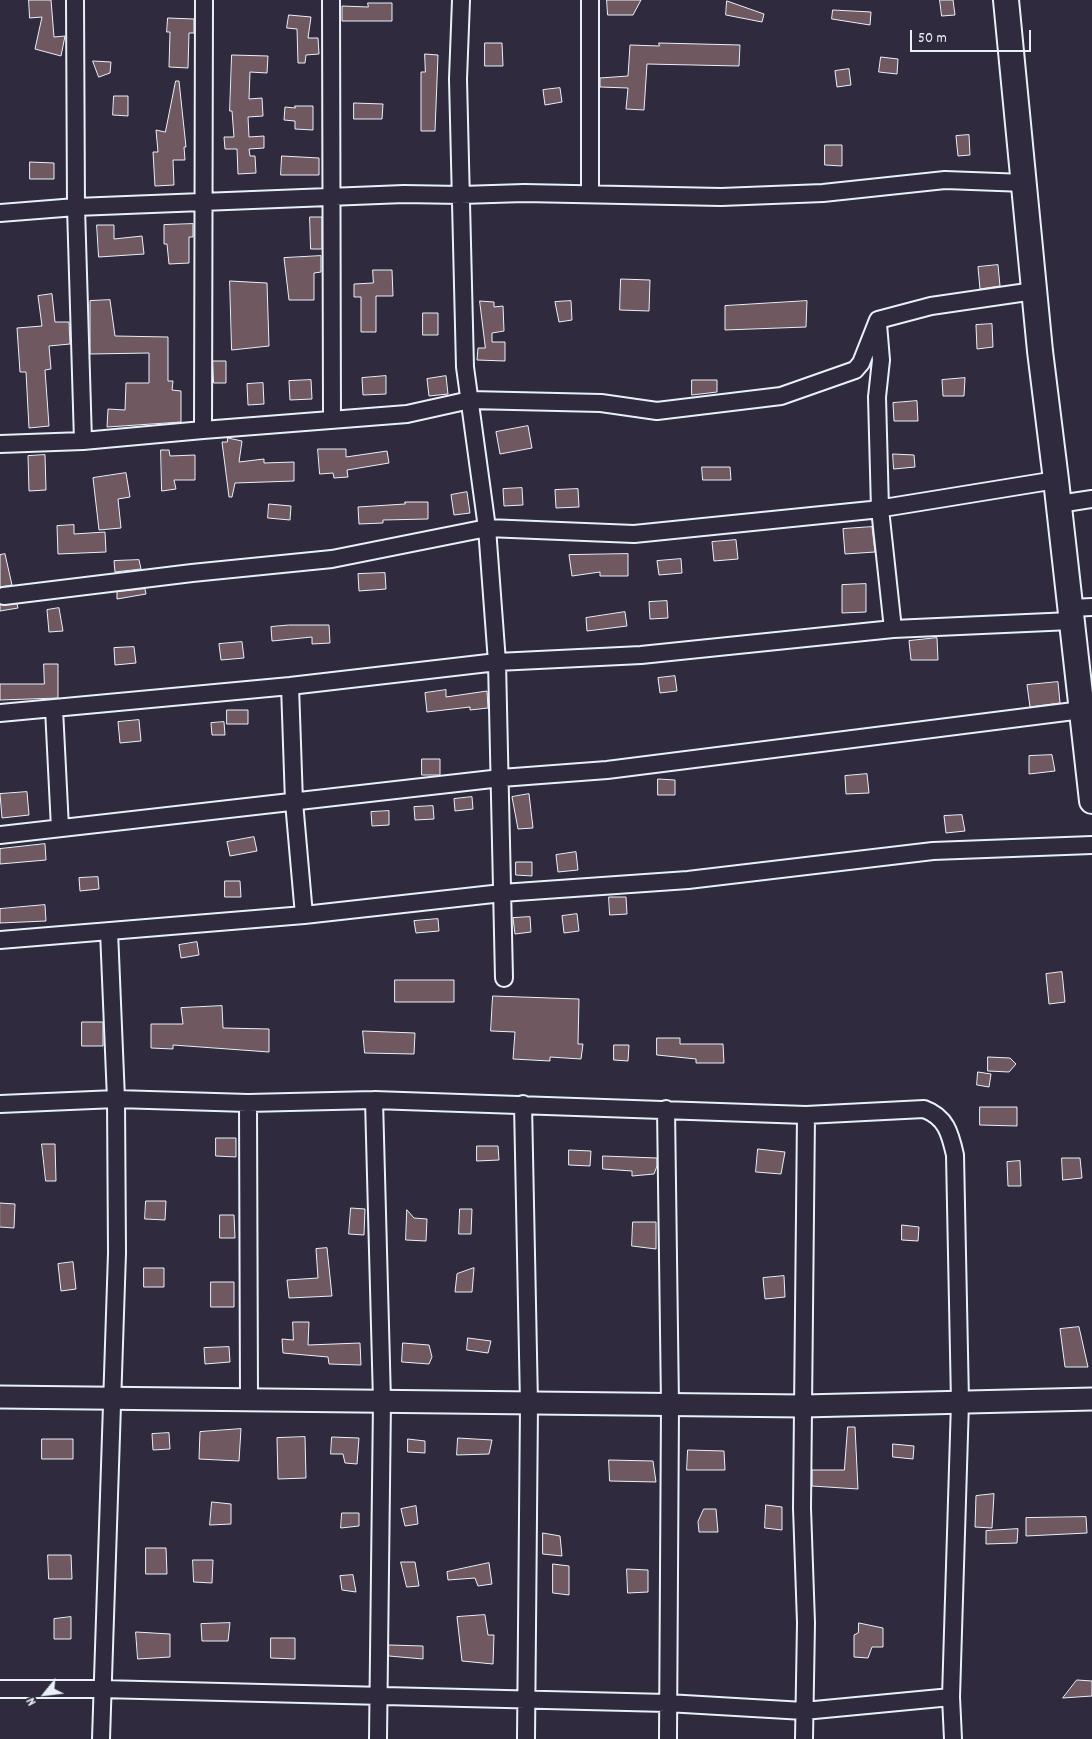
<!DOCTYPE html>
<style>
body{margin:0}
#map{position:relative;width:1092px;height:1739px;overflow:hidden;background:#2f2a3d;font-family:Dekko,sans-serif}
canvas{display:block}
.north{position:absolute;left:20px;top:1669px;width:50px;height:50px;-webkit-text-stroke:4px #2f2a3d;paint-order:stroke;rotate:241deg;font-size:14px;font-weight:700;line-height:20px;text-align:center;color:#e8f1f8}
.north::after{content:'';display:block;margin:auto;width:18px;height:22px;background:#e8f1f8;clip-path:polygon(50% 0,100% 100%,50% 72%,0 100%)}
.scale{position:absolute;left:910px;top:30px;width:121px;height:22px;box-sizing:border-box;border:2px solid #e8f1f8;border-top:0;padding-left:6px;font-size:15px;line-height:18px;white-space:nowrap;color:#e8f1f8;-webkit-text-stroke:4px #2f2a3d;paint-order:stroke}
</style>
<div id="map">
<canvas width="1092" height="1739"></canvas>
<div class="north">N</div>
<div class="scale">50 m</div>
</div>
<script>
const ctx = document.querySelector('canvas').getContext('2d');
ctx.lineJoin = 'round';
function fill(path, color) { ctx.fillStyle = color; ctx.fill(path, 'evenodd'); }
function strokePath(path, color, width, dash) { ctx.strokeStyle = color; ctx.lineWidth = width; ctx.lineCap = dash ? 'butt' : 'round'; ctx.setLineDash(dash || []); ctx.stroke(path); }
const building = new Path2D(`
 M 29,0 L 51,0 L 54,37 L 65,36 L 61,56 L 35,49 L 42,17 L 30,18 Z
 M 607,0 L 641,0 L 633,15 L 608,15 Z
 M 940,0 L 953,0 L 955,15 L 942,16 Z
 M 727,1 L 764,14 L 762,22 L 726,15 Z
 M 368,3 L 392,3 L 392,21 L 342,21 L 342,6 L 368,7 Z
 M 833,10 L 871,12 L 870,25 L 832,19 Z
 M 289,15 L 311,17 L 308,38 L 318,38 L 319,54 L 306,55 L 305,63 L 298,63 L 297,29 L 287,28 Z
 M 168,18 L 194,19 L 194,33 L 189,33 L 188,68 L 169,67 L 170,32 L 167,32 Z
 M 485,43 L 502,43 L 503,66 L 485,66 Z
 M 659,43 L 740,45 L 739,66 L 647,64 L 644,110 L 626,109 L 628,88 L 600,87 L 600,78 L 628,76 L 630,45 L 659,46 Z
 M 425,54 L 438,55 L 435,131 L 421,131 L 421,72 L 425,72 Z
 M 232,55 L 268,56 L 267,73 L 250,72 L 249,99 L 262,98 L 263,116 L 248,117 L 249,137 L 264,136 L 264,148 L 249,149 L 250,156 L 255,156 L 256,173 L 238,174 L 237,149 L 225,149 L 224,137 L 234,137 L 232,111 L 230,111 Z
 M 881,57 L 898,59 L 897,74 L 879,72 Z
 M 93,61 L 111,62 L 110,73 L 99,77 Z
 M 849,69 L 851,85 L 837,87 L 835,71 Z
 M 176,81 L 179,81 L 186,147 L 184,147 L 185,160 L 173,160 L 174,185 L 155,186 L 153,152 L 158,152 L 156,130 L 165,132 Z
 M 560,88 L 562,102 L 545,105 L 543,90 Z
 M 114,96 L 128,96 L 128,116 L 113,115 Z
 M 354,103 L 383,104 L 382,119 L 354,119 Z
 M 295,106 L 313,106 L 313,130 L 295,129 L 295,121 L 284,120 L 285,107 L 295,108 Z
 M 969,135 L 970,155 L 958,156 L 956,136 Z
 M 825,145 L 842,145 L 842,166 L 825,165 Z
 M 282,156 L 319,158 L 319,175 L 281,175 Z
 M 30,162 L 54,163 L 54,179 L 30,179 Z
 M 310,217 L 322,217 L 322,249 L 311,249 Z
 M 193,224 L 193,237 L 189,237 L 189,263 L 169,264 L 167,244 L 164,244 L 164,225 Z
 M 97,225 L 114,225 L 114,239 L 142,236 L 144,254 L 99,257 Z
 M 321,256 L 321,272 L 314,273 L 314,300 L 289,300 L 284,258 Z
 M 998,265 L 1000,286 L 980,289 L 978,267 Z
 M 373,270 L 392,270 L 393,296 L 376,296 L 376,332 L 361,332 L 361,297 L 354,297 L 354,284 L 373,283 Z
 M 621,279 L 650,280 L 649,311 L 620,310 Z
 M 230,281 L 267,283 L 269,346 L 232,350 Z
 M 52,294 L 55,322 L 69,322 L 70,344 L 49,346 L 51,369 L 45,370 L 49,426 L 29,428 L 26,372 L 20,372 L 17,328 L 42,326 L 38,296 Z
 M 110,300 L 115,336 L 168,337 L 168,381 L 173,381 L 172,390 L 181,391 L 181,422 L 107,427 L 108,409 L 125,410 L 126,383 L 149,383 L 149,353 L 90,354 L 90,301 Z
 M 480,301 L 494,302 L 494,307 L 503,306 L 504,331 L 492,333 L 492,342 L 505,342 L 505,361 L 477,360 L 478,348 L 485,348 Z
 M 571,301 L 572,320 L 559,322 L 555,302 Z
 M 807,301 L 806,327 L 725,330 L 725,306 Z
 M 423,313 L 438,313 L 438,335 L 423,335 Z
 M 992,324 L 993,347 L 977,349 L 976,325 Z
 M 213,361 L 226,361 L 226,383 L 214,383 Z
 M 386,376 L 386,394 L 363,395 L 362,378 Z
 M 446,376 L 448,394 L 429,396 L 427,379 Z
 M 965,378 L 964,396 L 943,396 L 942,380 Z
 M 311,380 L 312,399 L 290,400 L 289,381 Z
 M 692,380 L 717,380 L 717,392 L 692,395 Z
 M 263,383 L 264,404 L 248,405 L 247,384 Z
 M 917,401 L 918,421 L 894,421 L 893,403 Z
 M 528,426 L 532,448 L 500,454 L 496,432 Z
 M 228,438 L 242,441 L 239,462 L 264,459 L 264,463 L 294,462 L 294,481 L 235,483 L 232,497 L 229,497 L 222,442 L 227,442 Z
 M 318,449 L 346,449 L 346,457 L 387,451 L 389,463 L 347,470 L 348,477 L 334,478 L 333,473 L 320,474 Z
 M 161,450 L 169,450 L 170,456 L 195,455 L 195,480 L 174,480 L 176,489 L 162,491 Z
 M 893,454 L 914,455 L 915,467 L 894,469 Z
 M 45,455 L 46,490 L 29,491 L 28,456 Z
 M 702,467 L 730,467 L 731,480 L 703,480 Z
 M 126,473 L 130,497 L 118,499 L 121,528 L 99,530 L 93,478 Z
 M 522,488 L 523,505 L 504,506 L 503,489 Z
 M 578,489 L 579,507 L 556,508 L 555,490 Z
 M 467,492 L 470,513 L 454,515 L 451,495 Z
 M 405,502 L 428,502 L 428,519 L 383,520 L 383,523 L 359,524 L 358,507 L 405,504 Z
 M 269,504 L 291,506 L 290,520 L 268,518 Z
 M 74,525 L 74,534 L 105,532 L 106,552 L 58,554 L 57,526 Z
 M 872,527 L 875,552 L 845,554 L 843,529 Z
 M 736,540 L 738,559 L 714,561 L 712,542 Z
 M 5,554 L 12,585 L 0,587 L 0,555 Z
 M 628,554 L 628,576 L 600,576 L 600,572 L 572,576 L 569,555 Z
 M 681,559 L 682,573 L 659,575 L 657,561 Z
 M 139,560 L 141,569 L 115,572 L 114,561 Z
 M 385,573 L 386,589 L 359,591 L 358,574 Z
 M 866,584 L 866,612 L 842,613 L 842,585 Z
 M 145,589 L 146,594 L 117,599 L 117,592 Z
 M 667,601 L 668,618 L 650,619 L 649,602 Z
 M 17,604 L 18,608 L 0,611 L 0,605 Z
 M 59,608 L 63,631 L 49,632 L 47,610 Z
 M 625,612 L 627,626 L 587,631 L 586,618 Z
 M 289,625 L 329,625 L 330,643 L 312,644 L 312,637 L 272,641 L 271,627 Z
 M 937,638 L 938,660 L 911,660 L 909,641 Z
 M 242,642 L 244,658 L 221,660 L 219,644 Z
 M 134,647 L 136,663 L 115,665 L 114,648 Z
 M 44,664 L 58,664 L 58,698 L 0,700 L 0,684 L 44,684 Z
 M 675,676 L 677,691 L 660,693 L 658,678 Z
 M 1058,682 L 1060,703 L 1030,707 L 1027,685 Z
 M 446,690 L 446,697 L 487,691 L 488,708 L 470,710 L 470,707 L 427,712 L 425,693 Z
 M 227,710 L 248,710 L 248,724 L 227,724 Z
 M 139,720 L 141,741 L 120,743 L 118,722 Z
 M 224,722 L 225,735 L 212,735 L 211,723 Z
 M 1052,755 L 1055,771 L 1029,774 L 1029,756 Z
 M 422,759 L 440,759 L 440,775 L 422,775 Z
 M 867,774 L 869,793 L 846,794 L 845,776 Z
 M 658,779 L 675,780 L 675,795 L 658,795 Z
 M 27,792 L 29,815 L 2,818 L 0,794 Z
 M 529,794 L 533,828 L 518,829 L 512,797 Z
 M 472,797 L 473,809 L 455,811 L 454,799 Z
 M 433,806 L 434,819 L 415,820 L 414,807 Z
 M 389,811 L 389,825 L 372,826 L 371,812 Z
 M 962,815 L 965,831 L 946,833 L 944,816 Z
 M 254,837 L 257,851 L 230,856 L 227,842 Z
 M 45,844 L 46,860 L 0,864 L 0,849 Z
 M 576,852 L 578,870 L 558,872 L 556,855 Z
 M 516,862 L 532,862 L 532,876 L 516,875 Z
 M 98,877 L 99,889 L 80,891 L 79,878 Z
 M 225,881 L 240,881 L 241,897 L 225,897 Z
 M 609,897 L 626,897 L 627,914 L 610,915 Z
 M 45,905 L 46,921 L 0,923 L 0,909 Z
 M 577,914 L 579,931 L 564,933 L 562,916 Z
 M 530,917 L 531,932 L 515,934 L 513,918 Z
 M 438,919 L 439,931 L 416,933 L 414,921 Z
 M 197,942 L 199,955 L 181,958 L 179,945 Z
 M 1062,972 L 1065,1002 L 1049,1004 L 1046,974 Z
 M 395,980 L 454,980 L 454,1002 L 395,1002 Z
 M 493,996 L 579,999 L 578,1044 L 583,1044 L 581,1059 L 550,1057 L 550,1061 L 513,1059 L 515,1032 L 491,1031 Z
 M 222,1006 L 223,1028 L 269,1029 L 269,1052 L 173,1045 L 173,1049 L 151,1048 L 151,1024 L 183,1024 L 181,1008 Z
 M 82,1022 L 103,1022 L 103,1046 L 82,1046 Z
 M 363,1031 L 415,1033 L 414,1054 L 365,1053 Z
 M 657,1038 L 680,1038 L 680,1044 L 723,1044 L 724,1063 L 696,1063 L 696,1059 L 657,1055 Z
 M 614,1045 L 629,1045 L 628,1061 L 614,1060 Z
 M 988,1057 L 1010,1058 L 1016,1064 L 1009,1072 L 988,1071 Z
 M 978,1072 L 991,1074 L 989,1087 L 977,1085 Z
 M 980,1107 L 1017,1107 L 1017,1126 L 980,1125 Z
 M 216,1138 L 236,1138 L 236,1157 L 216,1156 Z
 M 42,1144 L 55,1144 L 56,1181 L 46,1181 Z
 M 477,1146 L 498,1146 L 499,1160 L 477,1161 Z
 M 758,1149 L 785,1152 L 781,1174 L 756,1172 Z
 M 569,1150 L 591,1151 L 590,1166 L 569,1165 Z
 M 603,1156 L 657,1158 L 657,1166 L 654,1174 L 632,1176 L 632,1171 L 603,1169 Z
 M 1062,1158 L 1080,1158 L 1082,1178 L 1063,1180 Z
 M 1020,1161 L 1021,1186 L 1008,1186 L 1007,1162 Z
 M 146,1201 L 166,1201 L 165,1220 L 145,1219 Z
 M 0,1203 L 15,1204 L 14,1228 L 0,1227 Z
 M 351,1208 L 365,1209 L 364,1235 L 349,1234 Z
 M 460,1209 L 472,1209 L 471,1234 L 459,1234 Z
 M 407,1210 L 414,1218 L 427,1219 L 426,1241 L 406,1240 Z
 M 220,1215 L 234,1215 L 235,1238 L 220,1238 Z
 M 633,1222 L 656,1222 L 656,1249 L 632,1246 Z
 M 902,1225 L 919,1227 L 918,1241 L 902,1240 Z
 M 327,1248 L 332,1296 L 289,1298 L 287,1280 L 318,1278 L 316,1249 Z
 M 73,1262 L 76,1289 L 61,1291 L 58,1264 Z
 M 144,1268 L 164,1268 L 164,1287 L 144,1287 Z
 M 474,1268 L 472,1292 L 455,1292 L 457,1274 Z
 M 784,1276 L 785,1297 L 765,1299 L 763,1278 Z
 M 211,1282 L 234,1282 L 234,1307 L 211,1307 Z
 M 293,1322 L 309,1322 L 308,1345 L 360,1343 L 361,1365 L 329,1364 L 328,1357 L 283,1353 L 282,1339 L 293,1340 Z
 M 1079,1327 L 1088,1367 L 1065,1367 L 1060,1329 Z
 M 468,1338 L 491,1341 L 488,1353 L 467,1350 Z
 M 403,1343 L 429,1345 L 432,1357 L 429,1364 L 402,1362 Z
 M 229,1347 L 230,1362 L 205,1364 L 204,1348 Z
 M 848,1427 L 855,1427 L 858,1489 L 812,1486 L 812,1470 L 844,1470 Z
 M 241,1429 L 239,1461 L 199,1459 L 200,1432 Z
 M 169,1433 L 170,1449 L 153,1450 L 152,1434 Z
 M 305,1437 L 306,1478 L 278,1479 L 277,1438 Z
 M 332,1437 L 359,1438 L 357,1464 L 345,1463 L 343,1454 L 331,1454 Z
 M 458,1438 L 492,1440 L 489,1454 L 457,1455 Z
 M 42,1439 L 73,1439 L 73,1459 L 42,1459 Z
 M 408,1439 L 425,1441 L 425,1453 L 408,1452 Z
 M 893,1444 L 914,1446 L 913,1459 L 893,1457 Z
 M 688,1450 L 724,1451 L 725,1470 L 687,1470 Z
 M 609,1460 L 653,1461 L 656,1482 L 610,1481 Z
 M 994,1494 L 992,1528 L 975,1527 L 976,1496 Z
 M 212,1502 L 231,1504 L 231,1524 L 210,1525 Z
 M 766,1505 L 782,1507 L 782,1530 L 765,1528 Z
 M 416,1506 L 418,1524 L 405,1526 L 401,1509 Z
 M 704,1509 L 716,1509 L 718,1532 L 699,1532 L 698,1522 Z
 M 342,1513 L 359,1513 L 359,1526 L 341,1528 Z
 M 1086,1517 L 1087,1533 L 1026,1536 L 1026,1518 Z
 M 1018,1529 L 1017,1543 L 986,1544 L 986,1531 Z
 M 543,1533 L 560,1536 L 562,1556 L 543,1554 Z
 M 146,1548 L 166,1548 L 167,1574 L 146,1574 Z
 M 48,1555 L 71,1555 L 72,1579 L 49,1579 Z
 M 193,1560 L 213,1560 L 212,1583 L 194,1582 Z
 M 401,1562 L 415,1562 L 419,1586 L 407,1587 Z
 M 489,1563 L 492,1584 L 478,1586 L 475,1578 L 448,1580 L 447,1572 Z
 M 553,1564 L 569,1566 L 569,1595 L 553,1593 Z
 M 627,1569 L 648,1570 L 648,1592 L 628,1593 Z
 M 353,1575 L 356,1592 L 342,1590 L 340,1576 Z
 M 485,1615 L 488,1635 L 494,1635 L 493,1664 L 462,1661 L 457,1617 Z
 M 71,1617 L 71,1639 L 54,1639 L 54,1619 Z
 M 230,1623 L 228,1641 L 202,1641 L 201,1624 Z
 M 859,1623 L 883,1628 L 883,1647 L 872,1647 L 868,1658 L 854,1657 L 854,1635 L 858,1633 Z
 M 136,1632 L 170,1634 L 170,1657 L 138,1659 Z
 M 271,1638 L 295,1638 L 295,1659 L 271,1658 Z
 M 389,1645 L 423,1646 L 423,1659 L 389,1656 Z
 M 1077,1680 L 1092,1681 L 1092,1696 L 1063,1698 Z`);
fill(building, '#6f5860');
strokePath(building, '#e8f1f8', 1);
const minor = new Path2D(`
 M 75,0 L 76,207 L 83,441
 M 331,0 L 332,420
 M 461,0 L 458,79 L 465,367 L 487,528 L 497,662 L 504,978
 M 590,194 L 590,0
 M 0,213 L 76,207 L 404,194 L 461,195 L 524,193 L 721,197 L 823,193 L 945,180 L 1025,183
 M 878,320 L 931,306 L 1034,291
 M 878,324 L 881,360 L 877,397 L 880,509 L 893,629
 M 203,430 L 204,0
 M 0,444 L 83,441 L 203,430 L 407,414 L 470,400 L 601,403 L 657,411 L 781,396 L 855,370 L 861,363 L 878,320
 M 1059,504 L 1092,499
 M 4,596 L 192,573 L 332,559 L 487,528 L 634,534 L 871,510 L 1056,480
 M 1070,608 L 1092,607
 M 290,686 L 294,802 L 304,915
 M 54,709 L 60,828
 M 0,713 L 290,686 L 497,662 L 641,655 L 893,629 L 1071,621
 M 0,835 L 501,778 L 607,770 L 1082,710
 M 0,940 L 304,915 L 502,893 L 688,880 L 933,851 L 1092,845
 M 374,1100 L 382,1401 L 378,1739
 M 248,1103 L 249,1400
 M 0,1104 L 116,1099 L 248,1103 L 374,1100 L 806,1115 L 924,1109 C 946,1117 950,1133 955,1155 L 960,1402 L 951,1697 L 953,1739
 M 523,1104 L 529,1404 L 526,1739
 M 666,1109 L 670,1405 L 668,1739
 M 0,1689 L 101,1689 L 667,1703 L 804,1711 L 951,1697
 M 101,1739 L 117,1253 L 116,1099 L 109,931
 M 804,1739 L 806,1623 L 802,1508 L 806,1115`);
const tertiary = new Path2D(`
 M 0,1397 L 803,1406 L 1092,1399`);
const secondary = new Path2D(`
 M 1006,0 L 1040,351 L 1056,480 L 1092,801`);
strokePath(minor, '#e8f1f8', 20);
strokePath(tertiary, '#e8f1f8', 25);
strokePath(secondary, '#e8f1f8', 28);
strokePath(minor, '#2f2a3d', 16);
strokePath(tertiary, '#2f2a3d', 21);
strokePath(secondary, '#2f2a3d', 24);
</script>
